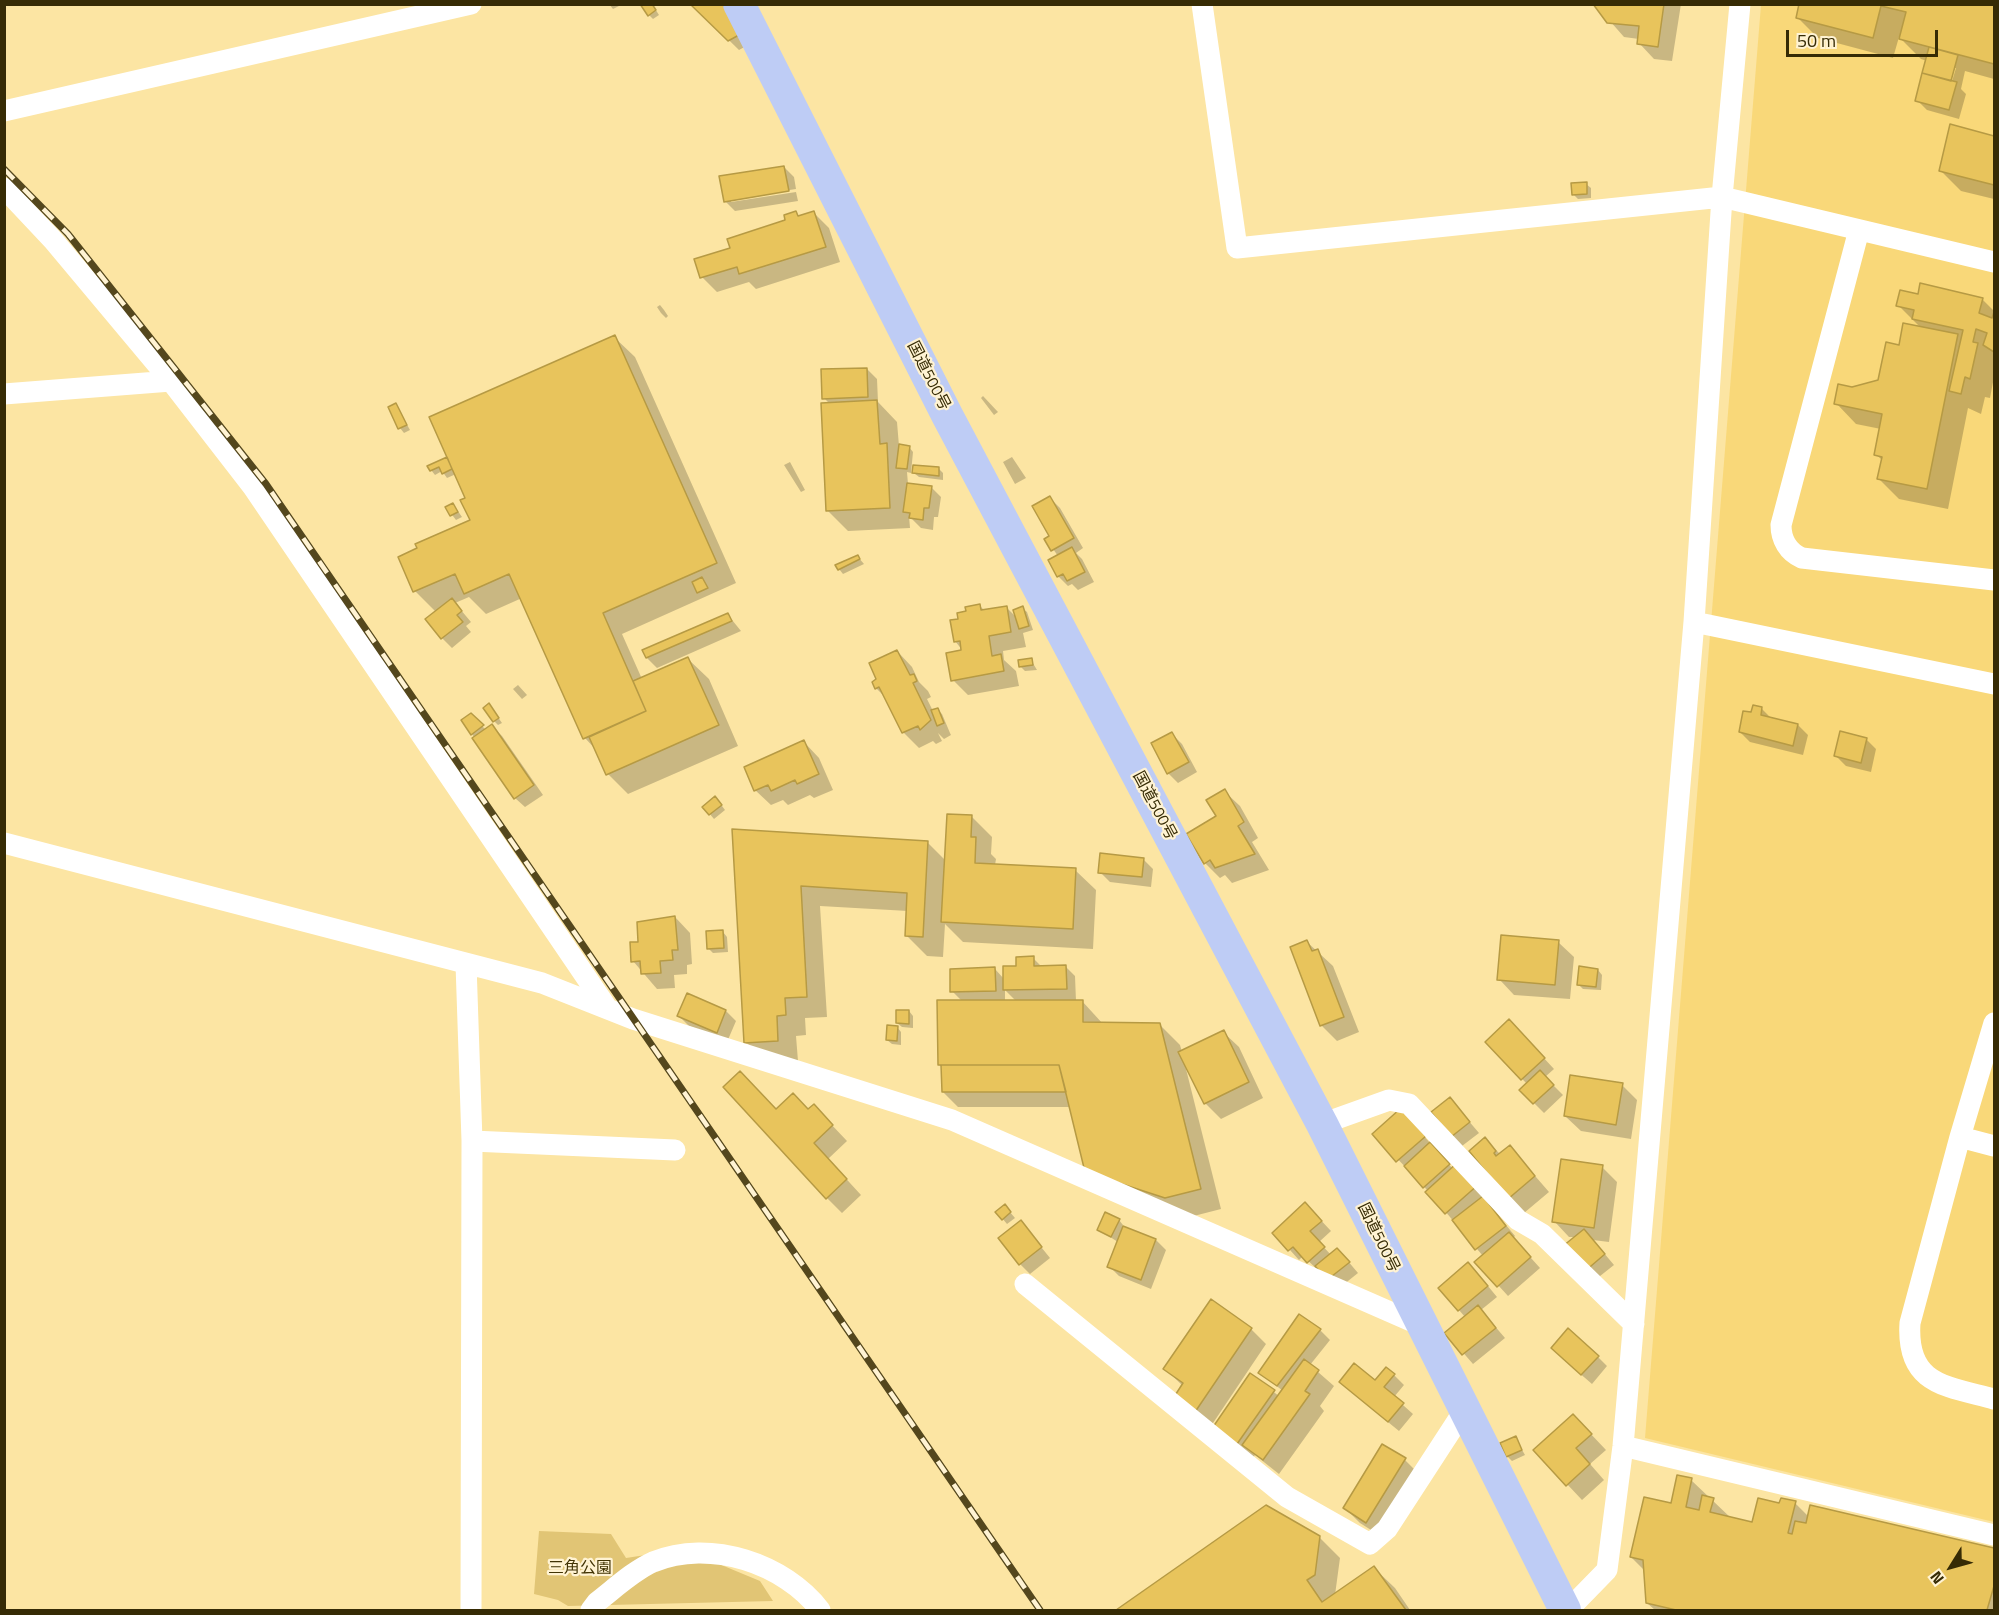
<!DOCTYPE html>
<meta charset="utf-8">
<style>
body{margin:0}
#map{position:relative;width:1999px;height:1615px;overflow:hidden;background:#fce5a3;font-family:"Titillium Web",sans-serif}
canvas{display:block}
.frame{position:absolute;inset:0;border:6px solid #362b05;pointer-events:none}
.north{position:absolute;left:1921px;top:1537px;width:60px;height:60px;-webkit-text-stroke:4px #fff3d3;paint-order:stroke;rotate:233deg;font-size:16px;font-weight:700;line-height:24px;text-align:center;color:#362b05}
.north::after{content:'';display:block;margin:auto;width:21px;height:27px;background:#362b05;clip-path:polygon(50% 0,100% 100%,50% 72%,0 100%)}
.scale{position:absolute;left:1786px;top:30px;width:152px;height:27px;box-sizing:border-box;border:3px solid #362b05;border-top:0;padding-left:8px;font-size:18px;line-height:21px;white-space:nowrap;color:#362b05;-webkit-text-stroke:4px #fff3d3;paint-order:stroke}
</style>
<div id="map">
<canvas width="1999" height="1615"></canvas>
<div class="frame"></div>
<div class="north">N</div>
<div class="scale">50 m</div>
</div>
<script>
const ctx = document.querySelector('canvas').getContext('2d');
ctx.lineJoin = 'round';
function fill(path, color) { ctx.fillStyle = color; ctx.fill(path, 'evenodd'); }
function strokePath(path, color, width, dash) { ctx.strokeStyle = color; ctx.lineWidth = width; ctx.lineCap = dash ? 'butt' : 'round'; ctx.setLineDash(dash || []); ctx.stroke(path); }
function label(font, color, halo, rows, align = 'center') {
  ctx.font = font + ' "Titillium Web","Noto Sans JP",sans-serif'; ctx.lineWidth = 4.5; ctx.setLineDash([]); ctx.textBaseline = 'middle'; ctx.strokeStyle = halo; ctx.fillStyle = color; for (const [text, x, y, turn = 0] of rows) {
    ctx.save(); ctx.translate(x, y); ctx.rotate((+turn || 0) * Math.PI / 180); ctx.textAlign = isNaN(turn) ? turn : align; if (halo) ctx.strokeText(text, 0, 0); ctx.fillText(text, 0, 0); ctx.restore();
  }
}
fill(new Path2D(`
 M 1761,5 L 1994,5 L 1994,1522 L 1645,1438 Z`), '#f9d879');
fill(new Path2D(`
 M 539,1531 L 611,1534 L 626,1558 L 659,1553 L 707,1559 L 760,1581 L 773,1601 L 568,1606 L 558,1600 L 534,1594 Z`), '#e1c575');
fill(new Path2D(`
 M 609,4 L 623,4 L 613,9 Z
 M 652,4 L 659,15 L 653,19 L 649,15 Z
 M 692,4 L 727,4 L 748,45 L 739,50 Z
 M 1595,4 L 1681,4 L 1672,61 L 1654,59 L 1639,43 L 1639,39 L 1624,37 Z
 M 1801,4 L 1994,4 L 1994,79 L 1965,71 L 1961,89 L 1966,94 L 1959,119 L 1927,110 L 1917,100 L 1927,61 L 1921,59 L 1899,37 L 1893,58 L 1818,38 L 1797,17 ZM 1953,68 L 1956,68 L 1950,88 Z
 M 1951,126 L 1994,138 L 1994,199 L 1961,191 L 1940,170 Z
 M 784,167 L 794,177 L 796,189 L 731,199 L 731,202 L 796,192 L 798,201 L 735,211 L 725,201 Z
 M 1586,184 L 1591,188 L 1591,198 L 1578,199 L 1573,194 Z
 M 796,213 L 800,217 L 814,213 L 829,228 L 840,262 L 756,289 L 749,282 L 717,292 L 702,277 L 732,249 L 787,221 Z
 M 1919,295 L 1982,299 L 1994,311 L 1994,377 L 1990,398 L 1985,397 L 1981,414 L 1968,408 L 1948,509 L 1899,499 L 1879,479 L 1883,461 L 1876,454 L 1881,429 L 1856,424 L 1836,403 L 1853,388 L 1879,381 L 1900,346 L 1921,328 L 1898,305 Z
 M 660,305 L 664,310 L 668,316 L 666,318 L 661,313 L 657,307 Z
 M 614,337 L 635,357 L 736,583 L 622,634 L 642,679 L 688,659 L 709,679 L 738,746 L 628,794 L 608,774 L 597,751 L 585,738 L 522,598 L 486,614 L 469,597 L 455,603 L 471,622 L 466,626 L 471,632 L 452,648 L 442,638 L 436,612 L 415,591 L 400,558 L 471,521 L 467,498 L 456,474 L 447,478 L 442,471 L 435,475 L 431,470 Z
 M 867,369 L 877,379 L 878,402 L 897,422 L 899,446 L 909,447 L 913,452 L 911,473 L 907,472 L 908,484 L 931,487 L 941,497 L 938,517 L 934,517 L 933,530 L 921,528 L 909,516 L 910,528 L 848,531 L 827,510 L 830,404 L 824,398 Z
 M 983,396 L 998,412 L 994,415 L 981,398 Z
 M 396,405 L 410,430 L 404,433 L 400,428 Z
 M 1012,457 L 1026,478 L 1015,484 L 1003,462 Z
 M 790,462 L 805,490 L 801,492 L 784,465 Z
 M 939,469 L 943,473 L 943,480 L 919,477 L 914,473 Z
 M 1050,498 L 1060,508 L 1083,548 L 1076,553 L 1082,559 L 1094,582 L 1078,590 L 1072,584 L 1068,586 L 1058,576 L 1058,556 L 1046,539 L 1051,536 Z
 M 453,504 L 462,517 L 456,520 L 447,508 Z
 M 858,557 L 864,564 L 843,574 L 839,569 Z
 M 980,606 L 985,611 L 1006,607 L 1017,618 L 1022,608 L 1027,612 L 1033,630 L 1023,633 L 1026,647 L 1003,651 L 1004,660 L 1016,671 L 1019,686 L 968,695 L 953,680 L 963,651 L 955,641 L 960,620 Z
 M 728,615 L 741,631 L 657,668 L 647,658 L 644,651 Z
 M 897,651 L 912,667 L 919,682 L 928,691 L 931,697 L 927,699 L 933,711 L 937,709 L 942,714 L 950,733 L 951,735 L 944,739 L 938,733 L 942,741 L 936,744 L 933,741 L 919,748 L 903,732 L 887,699 L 876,688 L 878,680 Z
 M 1031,660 L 1037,670 L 1025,671 L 1020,666 Z
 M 518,685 L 527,695 L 522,699 L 513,689 Z
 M 1762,709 L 1772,719 L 1798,725 L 1808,735 L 1803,755 L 1750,742 L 1740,732 L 1752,714 Z
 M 493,710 L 502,723 L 498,725 L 494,721 Z
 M 471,715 L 486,730 L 492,726 L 502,736 L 543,795 L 525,807 L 515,798 L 472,734 Z
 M 1172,734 L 1182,744 L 1197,772 L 1178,783 L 1168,773 Z
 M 1866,739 L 1876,749 L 1871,772 L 1846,766 L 1836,756 Z
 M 804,742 L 819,758 L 833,790 L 814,798 L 810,795 L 788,805 L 783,800 L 771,805 L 755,790 Z
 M 1224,791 L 1240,806 L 1258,838 L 1252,842 L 1269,870 L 1232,883 L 1225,875 L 1220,878 L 1205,863 Z
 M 719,802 L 725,810 L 714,819 L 704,807 Z
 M 972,817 L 992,837 L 991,854 L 996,859 L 995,865 L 1075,870 L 1096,890 L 1093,949 L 963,942 L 945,924 L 943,957 L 927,956 L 906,935 L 908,911 L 820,906 L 827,1017 L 805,1018 L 806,1035 L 796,1036 L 798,1061 L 766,1063 L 746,1042 L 733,831 L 928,843 L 946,861 Z
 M 1143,859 L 1153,869 L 1151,887 L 1110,882 L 1100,872 Z
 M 675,917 L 690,933 L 692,964 L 687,965 L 687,974 L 674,975 L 675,988 L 657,989 L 633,961 L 640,943 Z
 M 723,932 L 727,937 L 728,952 L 713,953 L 708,948 Z
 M 1307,942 L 1333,966 L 1359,1032 L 1337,1041 L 1321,1025 Z
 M 1558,942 L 1574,957 L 1570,999 L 1514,995 L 1499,979 Z
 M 1033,958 L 1042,967 L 1065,966 L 1075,976 L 1076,1001 L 1082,1001 L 1103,1024 L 1159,1024 L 1180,1045 L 1182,1052 L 1223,1032 L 1239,1047 L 1263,1098 L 1221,1119 L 1205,1103 L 1185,1065 L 1221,1209 L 1186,1218 L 1108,1192 L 1071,1107 L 958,1107 L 943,1092 L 943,1068 L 939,1065 L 962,1001 L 952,991 L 995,969 L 1004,979 ZM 1005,990 L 1016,1001 L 1005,1001 Z
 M 1598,970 L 1602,975 L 1601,990 L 1583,989 L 1578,984 Z
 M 726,1011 L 736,1021 L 727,1042 L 689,1026 L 679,1016 Z
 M 909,1011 L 913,1016 L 913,1028 L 902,1027 L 897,1023 Z
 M 897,1027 L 901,1032 L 901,1045 L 892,1044 L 887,1040 Z
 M 1519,1031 L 1554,1069 L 1545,1077 L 1563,1095 L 1544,1113 L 1521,1090 L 1527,1084 L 1487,1042 Z
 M 1622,1085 L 1637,1100 L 1631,1139 L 1581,1131 L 1565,1116 Z
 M 1450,1099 L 1479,1133 L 1462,1146 L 1452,1136 Z
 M 1401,1110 L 1453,1169 L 1487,1195 L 1492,1208 L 1515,1236 L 1513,1238 L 1540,1268 L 1508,1296 L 1477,1262 L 1483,1256 L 1428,1191 L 1374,1134 Z
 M 776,1111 L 809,1111 L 829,1122 L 847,1141 L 828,1159 L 861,1195 L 842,1213 L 827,1198 Z
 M 1485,1139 L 1501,1155 L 1510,1147 L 1549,1192 L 1524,1213 L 1509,1198 Z
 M 1602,1167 L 1617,1182 L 1609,1242 L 1593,1240 L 1614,1265 L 1595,1280 L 1576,1237 L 1569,1237 L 1554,1221 Z
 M 1009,1211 L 1015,1218 L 1007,1224 L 997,1212 Z
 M 1315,1214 L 1331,1231 L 1319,1242 L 1331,1255 L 1347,1260 L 1358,1273 L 1338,1289 L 1303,1256 L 1299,1260 L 1290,1250 Z
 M 1119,1220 L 1123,1225 L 1122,1227 L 1156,1240 L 1166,1250 L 1151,1289 L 1119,1276 L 1109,1266 L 1118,1242 L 1099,1230 Z
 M 1021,1222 L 1050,1258 L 1030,1274 L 1020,1264 Z
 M 1478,1274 L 1497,1297 L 1481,1310 L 1505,1338 L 1473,1364 L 1446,1333 L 1465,1317 L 1440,1288 Z
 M 1251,1329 L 1266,1344 L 1209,1429 L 1189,1415 L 1183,1386 L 1165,1369 Z
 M 1320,1330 L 1330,1340 L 1310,1365 L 1334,1386 L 1320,1406 L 1324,1411 L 1279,1474 L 1255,1455 L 1253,1458 L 1230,1442 L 1251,1375 L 1279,1396 L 1283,1391 L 1260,1373 Z
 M 1598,1357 L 1607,1366 L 1592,1384 L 1562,1358 Z
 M 1394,1375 L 1404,1385 L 1394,1397 L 1413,1414 L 1399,1431 L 1350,1391 Z
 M 1588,1431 L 1606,1450 L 1590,1464 L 1604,1480 L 1582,1500 L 1535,1450 Z
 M 1515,1438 L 1525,1455 L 1512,1461 L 1507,1456 Z
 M 1383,1446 L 1405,1460 L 1420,1475 L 1382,1537 L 1360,1523 L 1345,1508 Z
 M 1691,1480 L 1732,1519 L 1753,1524 L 1780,1505 L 1795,1503 L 1809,1517 L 1811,1506 L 1994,1550 L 1994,1610 L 1655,1610 L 1647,1603 L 1645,1571 L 1631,1557 Z
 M 1266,1507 L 1319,1537 L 1340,1558 L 1335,1595 L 1374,1568 L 1395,1588 L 1410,1610 L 1118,1610 Z`), '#0003');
const building = new Path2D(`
 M 640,4 L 652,4 L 656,10 L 648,16 Z
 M 690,4 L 723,4 L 739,35 L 728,41 Z
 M 1593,4 L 1664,4 L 1658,47 L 1637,44 L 1639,26 L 1607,23 Z
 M 1799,4 L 1994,4 L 1994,64 L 1899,39 L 1906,12 L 1881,6 L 1873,38 L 1796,18 Z
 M 1929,47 L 1958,55 L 1951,81 L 1922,73 Z
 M 1922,73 L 1957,82 L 1949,110 L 1915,101 Z
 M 1950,124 L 1994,136 L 1994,185 L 1939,171 Z
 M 784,166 L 789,191 L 724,202 L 719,176 Z
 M 1587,182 L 1587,194 L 1572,195 L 1571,183 Z
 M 796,211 L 798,216 L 814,211 L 826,247 L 739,274 L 737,267 L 700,278 L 694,259 L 730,248 L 727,239 L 785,220 L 784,215 Z
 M 1920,283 L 1983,298 L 1979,313 L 1992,318 L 1994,312 L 1994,352 L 1983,345 L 1987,333 L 1976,329 L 1973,342 L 1978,343 L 1970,379 L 1965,377 L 1961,394 L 1949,391 L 1963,330 L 1912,319 L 1914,310 L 1896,306 L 1900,290 L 1918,294 Z
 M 1903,323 L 1958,334 L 1927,489 L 1877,479 L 1882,457 L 1874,455 L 1882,414 L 1834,404 L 1838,384 L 1852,387 L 1878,380 L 1886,342 L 1899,345 Z
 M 615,335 L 717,563 L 603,613 L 646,711 L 583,739 L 509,574 L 464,594 L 455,574 L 413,592 L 398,557 L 417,548 L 415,544 L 470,520 L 460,500 L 465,498 L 429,417 Z
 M 867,368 L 868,397 L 822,399 L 821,369 Z
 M 877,400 L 880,444 L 887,443 L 890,508 L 826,511 L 821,403 Z
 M 396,403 L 407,425 L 398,429 L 388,407 Z
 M 899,444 L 910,446 L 907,469 L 896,468 Z
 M 447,457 L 452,469 L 442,474 L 439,467 L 430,471 L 427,466 Z
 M 913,465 L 939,467 L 939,476 L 912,473 Z
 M 907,483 L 932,486 L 929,508 L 924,508 L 923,520 L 909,518 L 910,513 L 903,512 Z
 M 1050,496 L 1074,538 L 1051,551 L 1044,539 L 1049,536 L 1032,506 Z
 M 453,503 L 458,512 L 450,516 L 445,507 Z
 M 1072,547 L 1085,572 L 1067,581 L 1063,574 L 1057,577 L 1048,560 Z
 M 858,555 L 860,559 L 838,570 L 835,565 Z
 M 702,577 L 708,588 L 697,593 L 692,582 Z
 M 452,598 L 462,611 L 457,615 L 463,622 L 441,639 L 425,619 Z
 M 980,604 L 981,610 L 1007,606 L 1011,632 L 989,636 L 992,656 L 1001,654 L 1004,671 L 951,681 L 946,653 L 961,650 L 960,641 L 954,642 L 950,620 L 958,619 L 957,613 L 966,611 L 965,607 Z
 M 1023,606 L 1029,626 L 1019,629 L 1013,610 Z
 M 728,613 L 732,621 L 646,658 L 642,650 Z
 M 897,650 L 910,675 L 914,674 L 917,681 L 913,683 L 931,720 L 920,730 L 918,726 L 902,733 L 879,687 L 875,689 L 872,682 L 876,679 L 869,663 Z
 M 688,657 L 719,725 L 606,775 L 589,737 L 646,711 L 633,681 Z
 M 1032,658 L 1033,665 L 1019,667 L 1018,660 Z
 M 489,703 L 499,718 L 493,722 L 483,708 Z
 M 1753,705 L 1762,707 L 1761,715 L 1798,724 L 1793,746 L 1739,732 L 1743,711 L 1751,712 Z
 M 938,708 L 944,723 L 937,726 L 931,710 Z
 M 471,713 L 484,725 L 471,735 L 461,720 Z
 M 492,724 L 534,785 L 514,799 L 472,738 Z
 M 1840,731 L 1867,738 L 1861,763 L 1834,756 Z
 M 1172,732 L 1189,762 L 1167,774 L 1151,743 Z
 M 804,740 L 819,774 L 797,784 L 795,780 L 771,791 L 768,785 L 754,791 L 744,767 Z
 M 1225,789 L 1244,822 L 1238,826 L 1255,854 L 1215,868 L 1210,860 L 1204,864 L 1186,834 L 1216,816 L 1206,800 Z
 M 715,796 L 722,805 L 709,815 L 702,807 Z
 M 947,814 L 972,815 L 971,837 L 976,837 L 975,863 L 1076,868 L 1073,929 L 941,922 Z
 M 732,829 L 928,841 L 923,937 L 905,936 L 907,893 L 801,886 L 807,997 L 785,998 L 786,1015 L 777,1016 L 778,1041 L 744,1043 Z
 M 1100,853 L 1144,858 L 1142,877 L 1098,873 Z
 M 675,916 L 678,950 L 672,950 L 673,960 L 660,961 L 661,973 L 641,974 L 640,961 L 631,962 L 630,942 L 638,942 L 637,922 Z
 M 723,930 L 724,948 L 707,949 L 706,931 Z
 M 1501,935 L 1559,940 L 1555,985 L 1497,980 Z
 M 1307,940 L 1312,951 L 1318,949 L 1344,1017 L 1320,1026 L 1290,947 Z
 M 1034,956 L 1034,966 L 1066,965 L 1067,989 L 1003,990 L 1003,966 L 1016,966 L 1016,957 Z
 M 1579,966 L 1598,969 L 1596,987 L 1577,985 Z
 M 995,967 L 996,991 L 950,992 L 950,969 Z
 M 687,993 L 726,1010 L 717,1033 L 677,1016 Z
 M 937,1000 L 1083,1000 L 1083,1022 L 1160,1023 L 1201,1189 L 1165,1198 L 1085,1172 L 1059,1065 L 938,1065 Z
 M 896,1010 L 909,1010 L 909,1024 L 896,1023 Z
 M 1509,1019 L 1545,1058 L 1521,1080 L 1485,1042 Z
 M 887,1025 L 898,1026 L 897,1041 L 886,1040 Z
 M 1224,1030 L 1249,1082 L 1204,1104 L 1178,1052 Z
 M 941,1065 L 1059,1065 L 1066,1092 L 942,1092 Z
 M 1540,1070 L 1554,1085 L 1533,1104 L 1519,1090 Z
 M 740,1071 L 776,1109 L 793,1093 L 808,1109 L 814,1104 L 833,1125 L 814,1143 L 847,1179 L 826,1199 L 723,1087 Z
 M 1570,1075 L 1623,1083 L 1616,1125 L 1564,1116 Z
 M 1450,1097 L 1470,1122 L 1451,1137 L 1431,1112 Z
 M 1401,1108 L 1426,1136 L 1396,1162 L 1372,1134 Z
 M 1485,1137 L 1496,1151 L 1494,1153 L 1496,1156 L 1510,1145 L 1535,1176 L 1508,1199 L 1469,1151 Z
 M 1430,1142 L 1450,1164 L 1423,1188 L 1404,1166 Z
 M 1561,1159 L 1603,1165 L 1594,1228 L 1552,1222 Z
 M 1458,1162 L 1479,1184 L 1445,1214 L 1425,1192 Z
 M 1483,1196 L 1506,1226 L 1475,1250 L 1452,1220 Z
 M 1305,1202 L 1322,1221 L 1310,1231 L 1325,1247 L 1307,1263 L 1293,1247 L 1288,1251 L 1272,1233 Z
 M 1005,1204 L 1011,1212 L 1002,1220 L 995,1212 Z
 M 1105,1212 L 1120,1219 L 1111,1237 L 1097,1230 Z
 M 1021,1220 L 1042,1247 L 1019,1265 L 998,1238 Z
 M 1123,1226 L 1156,1239 L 1141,1280 L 1107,1267 Z
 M 1584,1229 L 1605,1254 L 1584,1272 L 1563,1246 Z
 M 1509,1232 L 1531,1257 L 1497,1287 L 1474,1262 Z
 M 1337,1248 L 1350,1262 L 1327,1280 L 1315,1266 Z
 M 1468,1262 L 1488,1286 L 1458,1311 L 1438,1288 Z
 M 1211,1299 L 1252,1328 L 1193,1415 L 1172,1400 L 1183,1383 L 1163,1369 Z
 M 1478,1305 L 1496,1328 L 1462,1355 L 1444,1333 Z
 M 1299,1314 L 1321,1329 L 1277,1386 L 1258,1373 Z
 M 1568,1328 L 1599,1356 L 1581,1375 L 1551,1348 Z
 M 1304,1359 L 1319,1370 L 1305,1391 L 1310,1394 L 1263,1460 L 1242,1445 Z
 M 1354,1363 L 1375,1380 L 1386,1367 L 1395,1374 L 1384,1387 L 1404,1403 L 1388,1422 L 1339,1382 Z
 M 1250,1373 L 1275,1390 L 1237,1444 L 1213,1427 Z
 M 1573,1414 L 1592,1434 L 1576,1448 L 1590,1464 L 1566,1486 L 1533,1450 Z
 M 1516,1436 L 1522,1450 L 1506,1457 L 1500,1443 Z
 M 1382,1444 L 1406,1458 L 1366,1523 L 1343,1508 Z
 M 1677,1475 L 1692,1478 L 1686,1507 L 1699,1510 L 1702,1495 L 1714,1498 L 1710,1512 L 1752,1522 L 1758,1498 L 1779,1503 L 1781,1498 L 1796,1501 L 1788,1533 L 1792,1534 L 1795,1521 L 1806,1523 L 1810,1505 L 1994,1548 L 1994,1586 L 1987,1610 L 1676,1610 L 1646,1603 L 1643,1560 L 1630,1557 L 1644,1497 L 1671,1503 Z
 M 1266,1505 L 1320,1536 L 1315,1575 L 1307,1580 L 1322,1602 L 1374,1566 L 1406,1610 L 1116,1610 Z`);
fill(building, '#e8c45c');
strokePath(building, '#b69a44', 1.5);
strokePath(new Path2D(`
 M 1202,4 L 1237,248 L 1722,197 L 1994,262
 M 4,111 L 471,4
 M 4,188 L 53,240 L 171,381 L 253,487 L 607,1008
 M 1859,230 L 1781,525 C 1781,539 1788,552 1802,558 L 1994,580
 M 4,394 L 171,381
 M 1694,622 L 1994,684
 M 4,843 L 542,983 L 633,1019 L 952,1120 L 1420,1325
 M 466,964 L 472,1141 L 471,1610
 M 1994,1023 L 1960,1137 L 1994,1146
 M 1322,1124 L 1389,1100 L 1409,1104 L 1518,1220 L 1542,1234 L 1634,1324
 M 1960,1137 L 1910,1323 C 1906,1385 1946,1386 1994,1399
 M 472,1141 L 675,1150
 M 1025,1284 L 1287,1497 L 1370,1544 L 1387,1529 L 1465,1409
 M 1623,1446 L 1994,1535
 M 591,1610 L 597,1602 C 614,1589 633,1571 653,1562 C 710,1538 785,1564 820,1610
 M 1568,1610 L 1607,1570 L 1623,1446 L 1694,622 L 1722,197 L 1740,4`), '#fff', 21);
strokePath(new Path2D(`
 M 739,4 L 947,415 L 1322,1124 L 1565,1610`), '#beccf5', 32);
const rail = new Path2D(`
 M 4,169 L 68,234 L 266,484 L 1040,1610`);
strokePath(rail, '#54471d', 7);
strokePath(rail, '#fff3d3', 4.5, [14]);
label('16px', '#362b05', '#fff3d3', [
 ["国道500号",928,376,63],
 ["国道500号",1154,806,62],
 ["国道500号",1378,1238,64]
]);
label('16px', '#413304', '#fff3d3', [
 ["三角公園",580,1569]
]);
</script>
